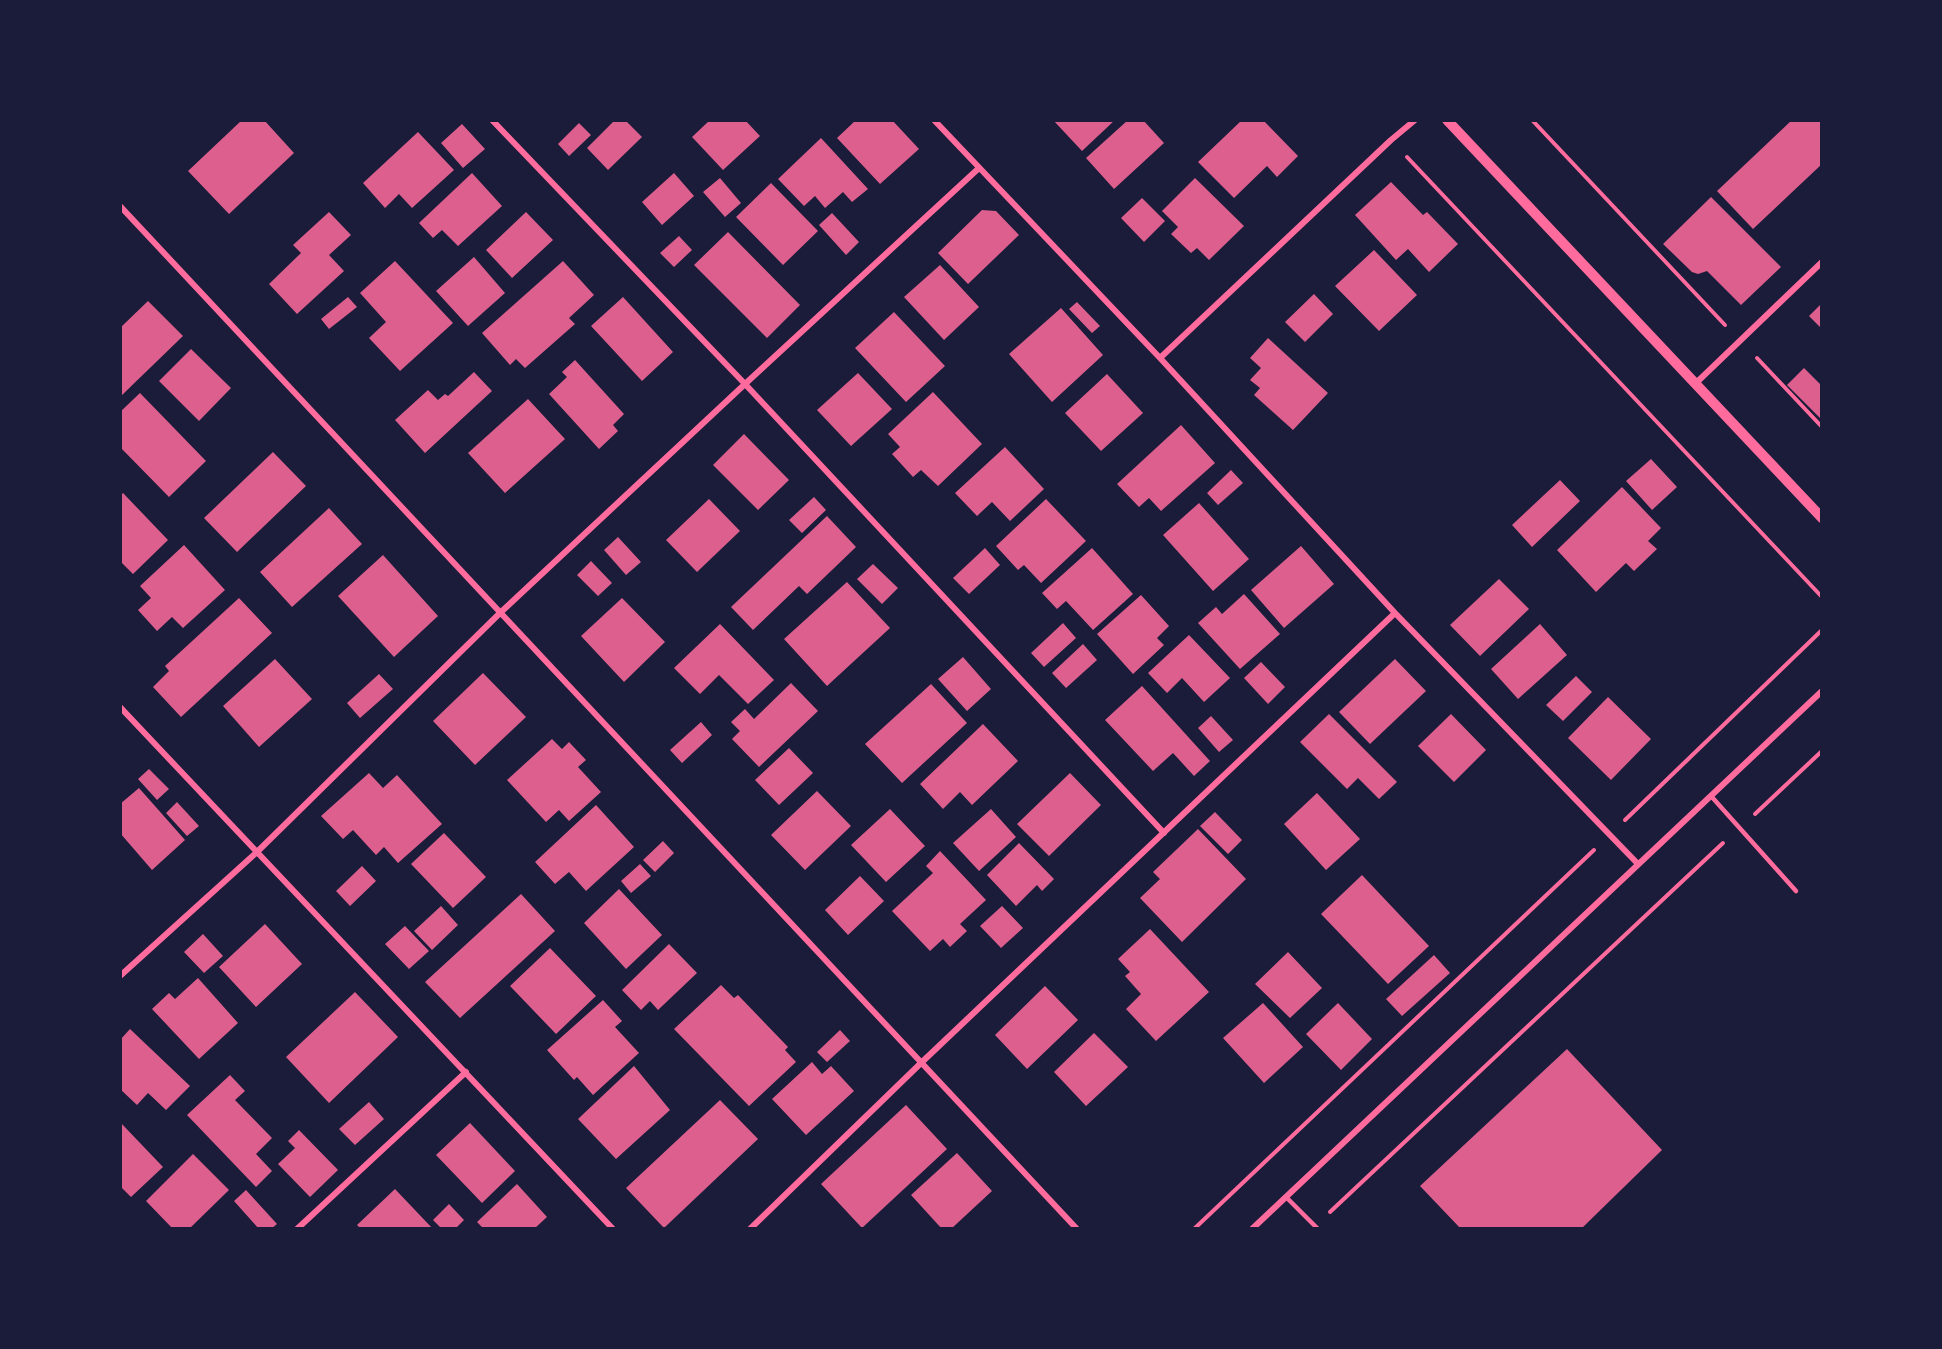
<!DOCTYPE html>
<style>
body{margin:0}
#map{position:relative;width:1942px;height:1349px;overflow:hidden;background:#1b1b3a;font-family:Lora,serif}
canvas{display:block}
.frame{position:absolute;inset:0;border:122px solid #1b1b3a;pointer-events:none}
</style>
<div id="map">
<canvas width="1942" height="1349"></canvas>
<div class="frame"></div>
</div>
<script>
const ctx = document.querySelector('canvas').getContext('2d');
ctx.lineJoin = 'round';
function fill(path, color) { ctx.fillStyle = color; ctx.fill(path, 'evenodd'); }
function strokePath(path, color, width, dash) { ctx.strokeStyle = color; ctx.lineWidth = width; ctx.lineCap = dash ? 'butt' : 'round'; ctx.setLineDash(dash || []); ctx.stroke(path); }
fill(new Path2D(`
 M 242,120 L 264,120 L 294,153 L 229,214 L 188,171 Z
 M 615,120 L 625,120 L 642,137 L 608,170 L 587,148 Z
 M 710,120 L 745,120 L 760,136 L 723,170 L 692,137 Z
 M 856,120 L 892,120 L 919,149 L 880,184 L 837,138 Z
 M 1053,120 L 1115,120 L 1082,151 Z
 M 1128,120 L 1143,120 L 1164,143 L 1114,189 L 1086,158 Z
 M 1242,120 L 1263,120 L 1298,156 L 1277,177 L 1267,166 L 1234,198 L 1198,162 Z
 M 1792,120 L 1822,120 L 1822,164 L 1753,229 L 1717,191 Z
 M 579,123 L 591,135 L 569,156 L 558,144 Z
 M 462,124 L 485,149 L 463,168 L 441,143 Z
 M 418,132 L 454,170 L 412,208 L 399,194 L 385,208 L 363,183 Z
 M 821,138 L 868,189 L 852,202 L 843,192 L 825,208 L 815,196 L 804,206 L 778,179 Z
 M 472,173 L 502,206 L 458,246 L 442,230 L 433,238 L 419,223 Z
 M 674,173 L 694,196 L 662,225 L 642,202 Z
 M 720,178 L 741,203 L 725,217 L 703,192 Z
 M 1195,178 L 1244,226 L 1209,260 L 1197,248 L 1191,253 L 1171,234 L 1178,227 L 1162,211 Z
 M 1391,182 L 1423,215 L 1427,212 L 1458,244 L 1429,272 L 1408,249 L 1396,260 L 1355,215 Z
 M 771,183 L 818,231 L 783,265 L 736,217 Z
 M 1711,197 L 1781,267 L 1741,305 L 1707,271 L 1698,274 L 1692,272 L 1663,244 Z
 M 1142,198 L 1165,221 L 1144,242 L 1121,218 Z
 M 982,210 L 996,211 L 1019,235 L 968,284 L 938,253 Z
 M 329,212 L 351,235 L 329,255 L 344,271 L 297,314 L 269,284 L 301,253 L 293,245 Z
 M 526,212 L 553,240 L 512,278 L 486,250 Z
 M 832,213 L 859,242 L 846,255 L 819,225 Z
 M 728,232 L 800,305 L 767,338 L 694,265 Z
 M 679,236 L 692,250 L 674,267 L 660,253 Z
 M 1374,250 L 1417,295 L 1379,331 L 1335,286 Z
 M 474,257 L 505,293 L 468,326 L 436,291 Z
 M 395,261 L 453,323 L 400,371 L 369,338 L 386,322 L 360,293 Z
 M 563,261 L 594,295 L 569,318 L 575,324 L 525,368 L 516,359 L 510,365 L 482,333 Z
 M 940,265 L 979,307 L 944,340 L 904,297 Z
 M 1314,294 L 1333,314 L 1305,342 L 1285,322 Z
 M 348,297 L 357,307 L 329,329 L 321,319 Z
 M 623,297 L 673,352 L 642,381 L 591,326 Z
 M 148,301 L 183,336 L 120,397 L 120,328 Z
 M 1077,302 L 1100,326 L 1092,333 L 1069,309 Z
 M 1822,303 L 1822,329 L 1809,316 Z
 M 1061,308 L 1103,355 L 1052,402 L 1009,354 Z
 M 894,312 L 945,366 L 906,402 L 855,348 Z
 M 1268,338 L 1328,393 L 1293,430 L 1254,395 L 1260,388 L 1250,380 L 1261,368 L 1250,358 Z
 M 191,349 L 231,388 L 199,421 L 159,381 Z
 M 575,360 L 624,414 L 613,425 L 618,431 L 599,449 L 549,394 L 567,377 L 562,372 Z
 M 1804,368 L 1822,386 L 1822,420 L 1787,385 Z
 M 474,372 L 492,391 L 425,453 L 395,420 L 428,390 L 438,400 L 445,394 L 448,396 Z
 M 858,373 L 892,409 L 851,446 L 817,410 Z
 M 1107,374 L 1143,413 L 1101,451 L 1065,413 Z
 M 933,392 L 982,444 L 938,486 L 921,470 L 913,477 L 892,454 L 900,447 L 888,434 Z
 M 140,393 L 206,461 L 169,497 L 120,447 L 120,412 Z
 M 528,399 L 565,439 L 505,493 L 468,453 Z
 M 1181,425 L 1215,463 L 1161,511 L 1149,498 L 1139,507 L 1117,484 Z
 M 744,434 L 789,480 L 758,510 L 713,465 Z
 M 1005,447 L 1044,489 L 1010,521 L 992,502 L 977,516 L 955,493 Z
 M 273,452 L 306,486 L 237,552 L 204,518 Z
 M 1651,459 L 1677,487 L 1652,510 L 1626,481 Z
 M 1231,470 L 1243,483 L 1218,505 L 1207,493 Z
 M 1560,480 L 1580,501 L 1532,547 L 1512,525 Z
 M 1622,487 L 1661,528 L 1648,541 L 1657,549 L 1634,571 L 1626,563 L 1596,592 L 1557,550 Z
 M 123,493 L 168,540 L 133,574 L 120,561 L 120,496 Z
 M 814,497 L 826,510 L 802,533 L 789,520 Z
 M 709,499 L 740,531 L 697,572 L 666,540 Z
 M 1046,499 L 1086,541 L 1041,583 L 1024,565 L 1018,570 L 996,546 Z
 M 1199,503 L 1249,559 L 1213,591 L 1163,535 Z
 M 329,508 L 362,544 L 292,607 L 260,572 Z
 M 827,516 L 856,547 L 807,594 L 799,586 L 753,630 L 731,607 Z
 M 618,537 L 641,562 L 626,575 L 604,550 Z
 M 184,545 L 225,590 L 183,628 L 172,617 L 157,631 L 138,610 L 151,598 L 140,586 Z
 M 1301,546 L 1334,584 L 1284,628 L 1251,590 Z
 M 985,548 L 1000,565 L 969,594 L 953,578 Z
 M 1092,548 L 1133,594 L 1093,630 L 1066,601 L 1057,609 L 1042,593 Z
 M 383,555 L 438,616 L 394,657 L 338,596 Z
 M 591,561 L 612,583 L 598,596 L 577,575 Z
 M 873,564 L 898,588 L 882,604 L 857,579 Z
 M 1499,579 L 1529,609 L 1480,656 L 1450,625 Z
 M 847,582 L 890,628 L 827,686 L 784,639 Z
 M 1244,594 L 1280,634 L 1240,669 L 1198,623 L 1216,607 L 1222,614 Z
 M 1141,595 L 1169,626 L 1157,638 L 1164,645 L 1133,674 L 1097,634 Z
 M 239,598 L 272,633 L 181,717 L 153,687 L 169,671 L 165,666 Z
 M 622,598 L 665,642 L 624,682 L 581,636 Z
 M 1063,623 L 1076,638 L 1044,667 L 1031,653 Z
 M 720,624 L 774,680 L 748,704 L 719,675 L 700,694 L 674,668 Z
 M 1540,624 L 1567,655 L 1518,699 L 1491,669 Z
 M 1189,635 L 1230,678 L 1204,702 L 1182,678 L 1167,693 L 1148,673 Z
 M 1083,644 L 1097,660 L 1066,688 L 1052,673 Z
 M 963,657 L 991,689 L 967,711 L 938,679 Z
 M 275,659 L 312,699 L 259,747 L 223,706 Z
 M 1395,659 L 1426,691 L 1370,744 L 1339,712 Z
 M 1261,662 L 1285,687 L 1268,704 L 1244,678 Z
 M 483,673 L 526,717 L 475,765 L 433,721 Z
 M 379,674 L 393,689 L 360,718 L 347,703 Z
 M 1576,676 L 1592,692 L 1563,721 L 1546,705 Z
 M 791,683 L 818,711 L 759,767 L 732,739 L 740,731 L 731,722 L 745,709 L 754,719 Z
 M 931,684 L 967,723 L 902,783 L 865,744 Z
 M 1142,686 L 1210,761 L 1194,776 L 1173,753 L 1153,771 L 1105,720 Z
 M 1608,697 L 1651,739 L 1611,780 L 1568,738 Z
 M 1329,714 L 1397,782 L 1379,799 L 1358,778 L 1347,789 L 1300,742 Z
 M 1451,714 L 1486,750 L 1454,782 L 1418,746 Z
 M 1211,716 L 1233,740 L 1219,752 L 1198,728 Z
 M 701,722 L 712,735 L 682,763 L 670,750 Z
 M 983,724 L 1018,761 L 972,805 L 960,792 L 943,809 L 920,784 Z
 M 552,739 L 562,749 L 569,742 L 586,760 L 578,767 L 601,792 L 569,821 L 559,810 L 546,822 L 507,780 Z
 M 789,748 L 813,773 L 779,805 L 755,780 Z
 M 149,769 L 169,789 L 157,800 L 138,779 Z
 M 369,773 L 383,788 L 397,775 L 442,824 L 398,863 L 384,847 L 376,855 L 353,830 L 343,839 L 321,816 Z
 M 1070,773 L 1101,805 L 1049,856 L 1017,824 Z
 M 139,788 L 185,840 L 152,870 L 120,833 L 120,804 Z
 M 817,791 L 851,826 L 805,870 L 771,835 Z
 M 1317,793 L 1360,839 L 1326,870 L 1284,824 Z
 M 177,802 L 199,826 L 187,836 L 166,813 Z
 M 596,805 L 634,847 L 586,891 L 569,872 L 555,884 L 535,862 Z
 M 890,809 L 925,846 L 886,882 L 851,845 Z
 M 991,809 L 1016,837 L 979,871 L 953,843 Z
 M 1215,812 L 1242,840 L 1228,854 L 1200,826 Z
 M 1198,829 L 1246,879 L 1182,942 L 1140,898 L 1160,879 L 1153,872 Z
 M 444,833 L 486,877 L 453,908 L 411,864 Z
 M 663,841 L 674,853 L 655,872 L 643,860 Z
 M 1019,843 L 1054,879 L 1042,891 L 1037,885 L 1016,906 L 987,875 Z
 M 940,851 L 986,900 L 960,924 L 967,931 L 950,947 L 943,939 L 930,951 L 892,911 L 933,873 L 926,866 Z
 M 640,864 L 651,876 L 631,893 L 621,881 Z
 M 362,866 L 376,881 L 350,906 L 336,891 Z
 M 1362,875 L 1429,946 L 1388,984 L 1321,914 Z
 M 860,876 L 884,901 L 848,935 L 825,910 Z
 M 619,889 L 662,935 L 626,969 L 584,923 Z
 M 521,894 L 555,931 L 460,1018 L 425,982 Z
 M 441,906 L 458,925 L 432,950 L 414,931 Z
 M 1002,906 L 1023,928 L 1001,948 L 980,926 Z
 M 265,924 L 302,964 L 256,1007 L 219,967 Z
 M 405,926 L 429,951 L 409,969 L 385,944 Z
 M 1150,929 L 1209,992 L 1156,1041 L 1126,1009 L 1141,994 L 1125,976 L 1130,972 L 1118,959 Z
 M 203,934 L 223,956 L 204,973 L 184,952 Z
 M 669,944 L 697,973 L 658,1010 L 650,1001 L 641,1010 L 622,990 Z
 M 550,948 L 596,996 L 556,1034 L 510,986 Z
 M 1288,952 L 1322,988 L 1290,1018 L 1255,984 Z
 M 1434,955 L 1450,973 L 1402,1016 L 1386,999 Z
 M 198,978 L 238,1023 L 199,1059 L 152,1009 L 169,993 L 175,999 Z
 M 721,985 L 734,998 L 738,995 L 788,1047 L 785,1050 L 796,1062 L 749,1106 L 674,1029 Z
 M 1045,986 L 1078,1020 L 1027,1069 L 995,1035 Z
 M 355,992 L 398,1037 L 329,1103 L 286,1057 Z
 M 603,1000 L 622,1021 L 615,1027 L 639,1053 L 593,1095 L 577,1077 L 574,1080 L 547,1050 Z
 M 1263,1003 L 1303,1047 L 1264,1083 L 1223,1038 Z
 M 1338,1003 L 1372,1039 L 1341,1070 L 1306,1034 Z
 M 130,1029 L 190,1086 L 166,1110 L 148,1093 L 137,1105 L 120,1089 L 120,1040 Z
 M 840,1030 L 850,1041 L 827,1062 L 817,1052 Z
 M 1094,1033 L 1128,1067 L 1086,1106 L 1054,1072 Z
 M 1567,1049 L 1662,1150 L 1581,1229 L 1461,1229 L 1420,1186 Z
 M 812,1062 L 822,1074 L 831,1066 L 854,1091 L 806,1135 L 772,1099 Z
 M 634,1066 L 670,1110 L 616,1159 L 578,1119 Z
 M 230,1075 L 245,1091 L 235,1100 L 272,1138 L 256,1154 L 272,1171 L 256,1187 L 187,1115 Z
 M 720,1100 L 758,1139 L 664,1228 L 626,1188 Z
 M 369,1102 L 384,1119 L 355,1145 L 339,1129 Z
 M 906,1105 L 947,1149 L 862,1228 L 821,1184 Z
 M 120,1122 L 163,1167 L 131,1197 L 120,1186 Z
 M 470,1123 L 515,1171 L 482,1203 L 436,1155 Z
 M 299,1130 L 338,1170 L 310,1197 L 278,1164 L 295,1148 L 288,1141 Z
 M 957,1153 L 992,1191 L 951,1229 L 942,1229 L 911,1195 Z
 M 193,1154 L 229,1190 L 189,1229 L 173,1229 L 146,1201 Z
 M 517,1184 L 547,1217 L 534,1229 L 484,1229 L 477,1222 Z
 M 395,1189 L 433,1229 L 361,1229 L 357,1225 Z
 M 246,1190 L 277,1224 L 271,1229 L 259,1229 L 234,1201 Z
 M 449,1204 L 464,1220 L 455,1229 L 442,1229 L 433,1220 Z`), '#dd5f8e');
strokePath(new Path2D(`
 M 1532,120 L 1725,325
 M 1407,157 L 1822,597
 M 1757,358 L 1822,427
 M 1755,814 L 1822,751
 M 1625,820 L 1822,630
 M 1330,1212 L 1723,843
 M 1194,1229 L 1594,850`), '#ff6b9d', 4);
strokePath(new Path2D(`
 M 1711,796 L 1796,891
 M 1286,1197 L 1318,1229`), '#ff6b9d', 4.5);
strokePath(new Path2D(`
 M 492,120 L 745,384 L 1164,833
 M 934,120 L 1160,358 L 1395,613 L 1638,864
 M 120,206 L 1077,1229
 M 1160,358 L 1391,140 L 1415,120
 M 1695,384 L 1822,262
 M 120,707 L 613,1229
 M 120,976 L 257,852 L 500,613 L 745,384 L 979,168
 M 297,1229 L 466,1072
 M 750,1229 L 921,1063 L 1395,613
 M 1252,1229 L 1822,691`), '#ff6b9d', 6);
strokePath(new Path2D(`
 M 1447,120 L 1822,518`), '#ff6b9d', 10);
</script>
